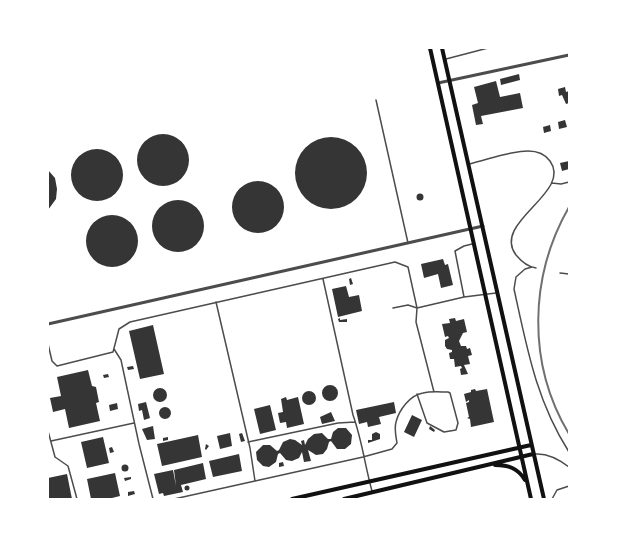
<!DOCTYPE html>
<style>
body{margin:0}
#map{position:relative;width:617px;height:547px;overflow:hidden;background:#fff;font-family:"Libre Baskerville",serif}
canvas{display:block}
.frame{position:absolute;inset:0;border:49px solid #fff;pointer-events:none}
</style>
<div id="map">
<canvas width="617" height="547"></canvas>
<div class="frame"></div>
</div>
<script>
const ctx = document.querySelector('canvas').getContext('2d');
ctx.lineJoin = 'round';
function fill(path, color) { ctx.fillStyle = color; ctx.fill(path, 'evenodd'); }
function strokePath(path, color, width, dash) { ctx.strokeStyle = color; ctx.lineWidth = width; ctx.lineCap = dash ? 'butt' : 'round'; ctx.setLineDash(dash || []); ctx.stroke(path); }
fill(new Path2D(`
 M 519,74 L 520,80 L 501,85 L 500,79 Z
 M 496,81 L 500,97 L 520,93 L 523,108 L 481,116 L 483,124 L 476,125 L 472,105 L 478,103 L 474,87 Z
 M 565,87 L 566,92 L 569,91 L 569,103 L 566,104 L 562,95 L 559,96 L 558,89 Z
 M 565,120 L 567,127 L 559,129 L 558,122 Z
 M 550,125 L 551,131 L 544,133 L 543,127 Z
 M137 160a26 26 0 1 1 52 0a26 26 0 1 1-52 0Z
 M295 173a36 36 0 1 1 72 0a36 36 0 1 1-72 0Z
 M71 175a26 26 0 1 1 52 0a26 26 0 1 1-52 0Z
 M 569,161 L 569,169 L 562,171 L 560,163 Z
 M 48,170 L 55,178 L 57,189 L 56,199 L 48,210 Z
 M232 207a26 26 0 1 1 52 0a26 26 0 1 1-52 0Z
 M416.5 197a3.5 3.5 0 1 1 7 0a3.5 3.5 0 1 1-7 0Z
 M152 226a26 26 0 1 1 52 0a26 26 0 1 1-52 0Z
 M86 241a26 26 0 1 1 52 0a26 26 0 1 1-52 0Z
 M 443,259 L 445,265 L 448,264 L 453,285 L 441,288 L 438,274 L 424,278 L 421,264 Z
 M 351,278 L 353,284 L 350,285 L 349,279 Z
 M 346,286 L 349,297 L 359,295 L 362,311 L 338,317 L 332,289 Z
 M 340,318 L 340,320 L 347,319 L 347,322 L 339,322 L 338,319 Z
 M 455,318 L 456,321 L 464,319 L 467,332 L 463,333 L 459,341 L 461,346 L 466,346 L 467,349 L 470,348 L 472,355 L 468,356 L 470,364 L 464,365 L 468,374 L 461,375 L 460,369 L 462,368 L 461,366 L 455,367 L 454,359 L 450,359 L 449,353 L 452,352 L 452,350 L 447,349 L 445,346 L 445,340 L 449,338 L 448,336 L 445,337 L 442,324 L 450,323 L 449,319 Z
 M 153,325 L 164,374 L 140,379 L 129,331 Z
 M 133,366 L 134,369 L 128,370 L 127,367 Z
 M 88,370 L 92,386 L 96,387 L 99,402 L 96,403 L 100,421 L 69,428 L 65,409 L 53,412 L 50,398 L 61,396 L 57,377 Z
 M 108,374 L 109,377 L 104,378 L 103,375 Z
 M322 393a8 8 0 1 1 16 0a8 8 0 1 1-16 0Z
 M153 395a7 7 0 1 1 14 0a7 7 0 1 1-14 0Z
 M 475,389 L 476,391 L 487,389 L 494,422 L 471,427 L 470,419 L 467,418 L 469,417 L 466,403 L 469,402 L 469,400 L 466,402 L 464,394 L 471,392 L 471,390 Z
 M302 398a7 7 0 1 1 14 0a7 7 0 1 1-14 0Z
 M 286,397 L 287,400 L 298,397 L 304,424 L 287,428 L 286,422 L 280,423 L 278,413 L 283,412 L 281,399 Z
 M 146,402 L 150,418 L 144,420 L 142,410 L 139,411 L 138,404 Z
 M 394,402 L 396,413 L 379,417 L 381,424 L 368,427 L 367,422 L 359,424 L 356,410 Z
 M 117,403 L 118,409 L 110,411 L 109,405 Z
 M 270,405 L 276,430 L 260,434 L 254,409 Z
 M159 413a6 6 0 1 1 12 0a6 6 0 1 1-12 0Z
 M 331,412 L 335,421 L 322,424 L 320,417 Z
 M 412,415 L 422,420 L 414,437 L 404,432 Z
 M 153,426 L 155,439 L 147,440 L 142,429 Z
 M 430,426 L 435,430 L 434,432 L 429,429 Z
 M 338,428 L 346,428 L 352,435 L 351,444 L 345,449 L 337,449 L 331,441 L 329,442 L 327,449 L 323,454 L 316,455 L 308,450 L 311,461 L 304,462 L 302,452 L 299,458 L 292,461 L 286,460 L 280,453 L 278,454 L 276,462 L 269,467 L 263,466 L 257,460 L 256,452 L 263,445 L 270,445 L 277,451 L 279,450 L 283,442 L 290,439 L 295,440 L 302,445 L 301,441 L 304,440 L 305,445 L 308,439 L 314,434 L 322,433 L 328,439 L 331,439 L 333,432 Z
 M 376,432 L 380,434 L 380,439 L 368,443 L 368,440 L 372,440 L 372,434 Z
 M 230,433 L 232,446 L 220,449 L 217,436 Z
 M 242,433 L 245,441 L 241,442 L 239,434 Z
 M 198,435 L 202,457 L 162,466 L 157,444 Z
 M 103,437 L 109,463 L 87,468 L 81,442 Z
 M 168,437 L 168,440 L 163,441 L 163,438 Z
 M 206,444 L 209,446 L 206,450 L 205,449 Z
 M 112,447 L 114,452 L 110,453 L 109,448 Z
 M 239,454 L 242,471 L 213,477 L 209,461 Z
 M 283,462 L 284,466 L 279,467 L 279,463 Z
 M 203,463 L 206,479 L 181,485 L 183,492 L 164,496 L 163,493 L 159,494 L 154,474 L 173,470 L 176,486 L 174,470 Z
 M121.5 468a3.5 3.5 0 1 1 7 0a3.5 3.5 0 1 1-7 0Z
 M 115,473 L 120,496 L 108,499 L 91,499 L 87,479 Z
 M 67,474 L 72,499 L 48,499 L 48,478 Z
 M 131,477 L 131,479 L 125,481 L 124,478 Z
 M184.5 488a2.5 2.5 0 1 1 5 0a2.5 2.5 0 1 1-5 0Z
 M 134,491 L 135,494 L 128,496 L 128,492 Z`), '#353535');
strokePath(new Path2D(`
 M 446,59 L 488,48
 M 376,100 L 408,243
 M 469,164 C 487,160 509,151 528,151 C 536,151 545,154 550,161 C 573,193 491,222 516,255 C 521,261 528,267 536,268
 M 552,183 L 561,184 L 569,182
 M 532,267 L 525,269 L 516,277 L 514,289 C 527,348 536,400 569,452
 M 560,273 L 569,274
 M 323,279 L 353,415 C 362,440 365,466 372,491
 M 464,297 L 455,251 L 464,246 L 472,244
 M 216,302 L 250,448 L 255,481
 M 393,308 L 408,305 L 417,308
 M 48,344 L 52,361 L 57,366 L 113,352 L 119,329 L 130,322 L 395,262 L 408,267 L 417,308
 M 114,349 L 121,360 L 139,444 L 153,499
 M 434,392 L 416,322 L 417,308 L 464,297 L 496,293
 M 48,431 L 55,457 L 68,466 L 77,499
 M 51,441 L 134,423
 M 248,442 L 338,423 L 355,422
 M 535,454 C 548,453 560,460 569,467
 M 174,499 L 363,457 L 392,449 L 397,443 C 396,436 394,429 396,422 C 399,410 410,395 423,393 C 431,391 440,392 448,392 L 450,393 L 458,423 L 456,430 L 444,432 L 427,423 L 417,394
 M 552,499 L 557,490 L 569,486`), '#4c4c4c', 1.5);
strokePath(new Path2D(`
 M 438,83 L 569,55
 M 48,324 L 483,226`), '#4c4c4c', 3);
strokePath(new Path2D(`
 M 430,48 L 531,499
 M 442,48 L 544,499
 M 495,465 C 508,465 518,468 525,480
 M 292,499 L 531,445
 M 344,499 L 533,454`), '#111', 4);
strokePath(new Path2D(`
 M 569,207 C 529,277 527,364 569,434`), '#707070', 2);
</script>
